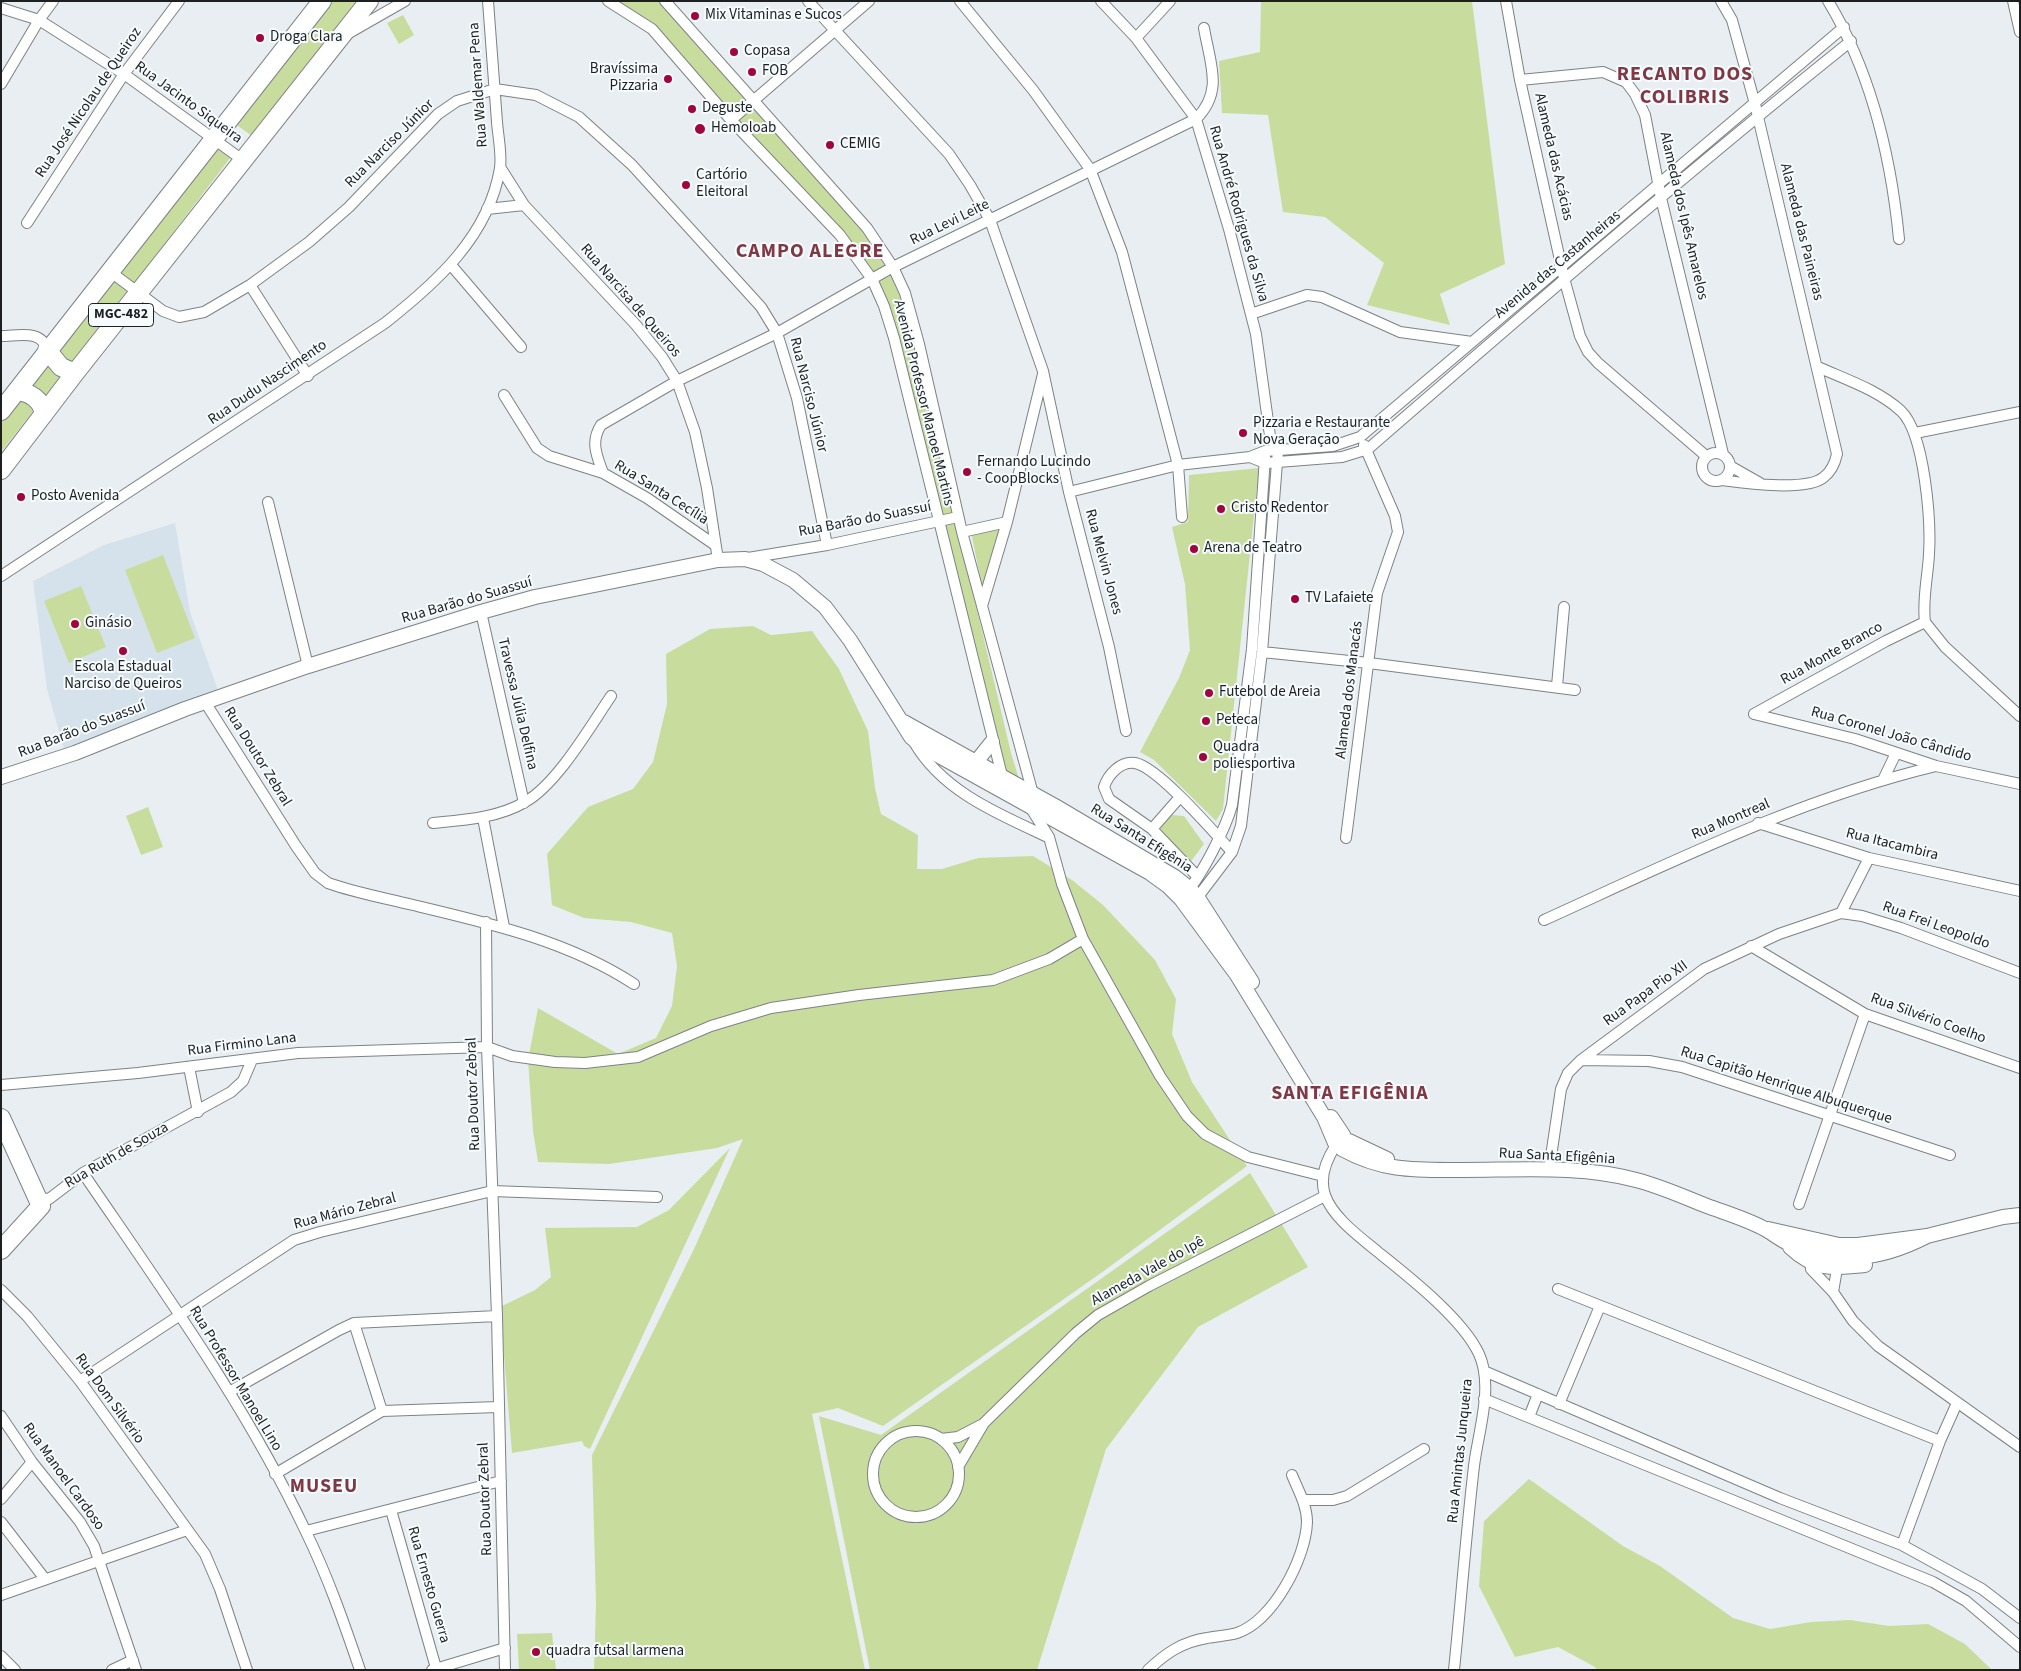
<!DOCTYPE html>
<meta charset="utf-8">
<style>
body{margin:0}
#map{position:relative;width:2021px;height:1671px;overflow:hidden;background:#e8eef2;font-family:"Source Sans 3",sans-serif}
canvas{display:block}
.frame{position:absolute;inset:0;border:2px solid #1d1f20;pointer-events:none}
</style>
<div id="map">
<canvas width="2021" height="1671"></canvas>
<div class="frame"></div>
</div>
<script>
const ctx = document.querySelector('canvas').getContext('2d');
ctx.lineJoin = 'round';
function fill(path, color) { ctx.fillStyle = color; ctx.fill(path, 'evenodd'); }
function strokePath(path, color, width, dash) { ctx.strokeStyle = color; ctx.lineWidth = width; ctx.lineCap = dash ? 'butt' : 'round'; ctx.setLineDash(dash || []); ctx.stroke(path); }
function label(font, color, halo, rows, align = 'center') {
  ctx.font = font + ' "Source Sans 3",sans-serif'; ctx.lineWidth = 4; ctx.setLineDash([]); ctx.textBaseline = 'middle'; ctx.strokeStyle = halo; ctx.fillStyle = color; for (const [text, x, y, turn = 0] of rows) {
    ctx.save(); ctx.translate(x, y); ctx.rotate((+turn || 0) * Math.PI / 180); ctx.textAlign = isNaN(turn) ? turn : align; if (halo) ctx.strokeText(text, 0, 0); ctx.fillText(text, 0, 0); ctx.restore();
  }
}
fill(new Path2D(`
 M 175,523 L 190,612 L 219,693 L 64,749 L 47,689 L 33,581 L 104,545 Z`), '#d5e2eb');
fill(new Path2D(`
 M 329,1 L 356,1 L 252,136 L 234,123 Z
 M 613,1 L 664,1 L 682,26 L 748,100 L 731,117 L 668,43 Z
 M 1261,1 L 1472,1 L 1505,264 L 1440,294 L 1450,325 L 1367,305 L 1384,263 L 1325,217 L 1283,212 L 1268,115 L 1222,113 L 1219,61 L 1260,52 Z
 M 403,15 L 414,35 L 399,44 L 387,23 Z
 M 754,104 L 860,226 L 886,267 L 872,275 L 846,233 L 737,120 Z
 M 216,145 L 231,157 L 132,286 L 117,274 Z
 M 891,275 L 910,321 L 958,515 L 942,518 L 875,284 Z
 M 112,280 L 127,291 L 1,452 L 1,423 Z
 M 1259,468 L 1223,809 L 1216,821 L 1154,760 L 1140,752 L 1179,678 L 1190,650 L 1185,584 L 1172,527 L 1188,522 L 1189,475 Z
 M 956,521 L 1011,753 L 1020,782 L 1007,775 L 940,524 Z
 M 1000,530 L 983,591 L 971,532 Z
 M 163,555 L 195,638 L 157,653 L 125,570 Z
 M 81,586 L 106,647 L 69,663 L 44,601 Z
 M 753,626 L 771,635 L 812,631 L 839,669 L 868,731 L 875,788 L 881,814 L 918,835 L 917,869 L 942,869 L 978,858 L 1033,856 L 1072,880 L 1103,905 L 1155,960 L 1176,999 L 1172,1034 L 1192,1082 L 1247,1166 L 1101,1273 L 883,1426 L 838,1408 L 812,1414 L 865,1670 L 594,1670 L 596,1604 L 592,1455 L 694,1249 L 743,1139 L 717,1148 L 609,1164 L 538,1162 L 533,1131 L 528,1060 L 538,1008 L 618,1054 L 656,1038 L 672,1006 L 677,966 L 672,933 L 631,922 L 584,918 L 552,905 L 547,854 L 588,807 L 633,789 L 653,762 L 667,704 L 666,654 L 710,629 Z
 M 148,807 L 163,847 L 141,855 L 126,816 Z
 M 1172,815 L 1184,816 L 1204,844 L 1188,865 L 1165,839 L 1160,830 L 1166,817 Z
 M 730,1148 L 590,1449 L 584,1446 L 582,1441 L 512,1453 L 500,1307 L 535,1290 L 551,1277 L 545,1228 L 637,1227 L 669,1210 Z
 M 1250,1173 L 1308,1267 L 1198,1327 L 1106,1449 L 1037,1670 L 870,1670 L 819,1416 L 881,1435 Z
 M 1529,1479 L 1623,1546 L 1660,1566 L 1733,1618 L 1770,1629 L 1811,1622 L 1850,1620 L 1889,1626 L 1928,1624 L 1965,1644 L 1992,1670 L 1597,1670 L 1595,1667 L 1558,1647 L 1515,1657 L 1479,1586 L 1484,1521 Z
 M 552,1633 L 556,1670 L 519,1670 L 517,1634 Z`), '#c8dd9d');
const street = new Path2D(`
 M 608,1 L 652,29 L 731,120 L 840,235 L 872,279 L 884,306 L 894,338 L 1003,780
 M 665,1 L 867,228 L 893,267 L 905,293 L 919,344 L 962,532 L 1033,794
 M 808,1 L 949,154 L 970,185 L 990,220 L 1043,371 L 1069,492 L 1109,647 L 1126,731
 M 960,1 L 1033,90 L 1090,169 L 1122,252 L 1178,465 L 1182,517
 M 1101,1 L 1136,38 L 1196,119 L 1229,229 L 1256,334 L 1270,436 L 1278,450 L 1262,652 L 1241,826 L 1232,852 L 1194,902
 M 1506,1 L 1520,80 L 1564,278 L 1580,336 L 1588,352 L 1598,363 L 1706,456
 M 1721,1 L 1732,20 L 1755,104 L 1837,454 C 1835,463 1832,471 1824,477 C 1807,492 1744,483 1721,480
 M 1828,1 C 1871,72 1891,157 1899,239
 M 2013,1 L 2020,32
 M 1,8 L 39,20 L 124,74 L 244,161
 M 349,33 L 405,1
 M 1136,38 L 1170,1
 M 1520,80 L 1603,72 L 1626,82 L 1635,94 L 1645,115 L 1661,198 L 1723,454
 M 1,84 L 39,20 L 53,1
 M 731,120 L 869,1
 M 500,167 L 524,205 L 636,325 L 662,357 L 677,381 L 695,432 L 707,488 L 718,560
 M 487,209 L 524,205
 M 27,223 L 124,74 L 179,1
 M 451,265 L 521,347
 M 112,273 L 163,311 L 179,317 L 204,312 L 250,285 L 309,242 L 349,207 L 438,114 L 457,101 L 495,89 L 536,95 L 579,117 L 632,165 L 761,307 L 777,333 L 797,398 L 827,545
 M 250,285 L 308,376
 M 1251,314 L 1307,295 L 1322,297 L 1400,332 L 1472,342
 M 1,336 C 18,336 42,329 47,350
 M 1818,367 C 1847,380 1878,390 1901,411 C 1925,434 1931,522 1929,554 C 1928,576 1922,600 1925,622 L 1945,647 L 2020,716
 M 504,395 L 537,448 L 549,456 L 603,473 L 647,498 L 715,545
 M 1915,433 L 2020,412
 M1702 467a14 14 0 1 1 28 0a14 14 0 1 1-28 0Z
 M 1250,457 L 1265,463 L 1342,457 L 1368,449 C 1527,311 1686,173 1851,41
 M 1730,466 L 1760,483
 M 603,473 C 597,456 590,442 601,425 L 677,381 L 777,333 L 893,267 L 1196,119 C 1224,91 1210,64 1204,28
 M 1069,492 L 1178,465 L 1250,457 L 1265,451 L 1333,446 L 1360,437 L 1844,27
 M 268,502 L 308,666
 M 962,532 L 1007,522
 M 748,558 L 827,545 L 958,517
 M 1,576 L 385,323 C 436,283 489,236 500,168 C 502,154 498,136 497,122 C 494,82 491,42 488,1
 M 982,606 L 1007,522 L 1043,374
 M 481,612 L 524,803
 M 1262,652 L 1369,663 L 1575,690
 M 1557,686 L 1564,607
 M 205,702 L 296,846 L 315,873 L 328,883 C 356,893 385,898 413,905 C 489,923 568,941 634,984
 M 1754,714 L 1855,739 L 1936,766 L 2020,784
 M 1754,714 L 1886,641 L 1925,622
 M 914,742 C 942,791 998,814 1048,837
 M 1884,778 L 1896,753
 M 1030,807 L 1049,837 L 1062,884 L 1083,939 L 1160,1076 L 1187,1116 L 1205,1134 L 1248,1157 L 1323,1176
 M 483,818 L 504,927
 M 433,823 C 464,820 498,818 525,802 C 557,784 590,727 611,696
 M 1758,823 L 1869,858 L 2020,891
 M 1152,829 L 1180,797
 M 1346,838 L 1377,593 L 1398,532 L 1395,516 L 1364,445
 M 1197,876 L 1152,829 L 1109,799 L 1104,787 C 1108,775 1120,761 1135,763 C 1158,767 1214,832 1232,852
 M 1186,893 C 1202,875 1226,828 1232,805 L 1252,649 L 1265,457
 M 1841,913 L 1869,858
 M 1544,920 C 1672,862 1799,799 1936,766
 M 486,922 L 487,1047 L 497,1316 L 505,1670
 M 1751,946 L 1865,1014 L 2020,1068
 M 1581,1060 L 1649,1061 L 1682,1067 L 1950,1155
 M 189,1067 L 198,1112
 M 1,1085 L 138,1073 L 298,1053 L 487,1047 L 512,1056 L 555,1062 L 585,1063 L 638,1057 L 711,1026 L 771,1008 L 859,995 L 993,980 L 1049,959 L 1083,939
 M 1336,1145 C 1326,1160 1319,1177 1325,1195 C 1333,1218 1360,1237 1378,1252 C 1408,1276 1463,1319 1479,1354 C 1494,1387 1478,1432 1474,1466 C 1466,1534 1461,1602 1454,1670
 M 1549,1170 L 1561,1089 L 1568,1073 L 1581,1060 L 1704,969 L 1779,934 L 1841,913 L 1862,916 L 1901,928 L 2020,973
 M 83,1173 C 162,1289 246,1405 306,1532 C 328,1577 344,1623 360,1670
 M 37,1198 L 49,1199 L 83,1173 L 231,1092 L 243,1081 L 252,1060
 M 1799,1204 L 1865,1014
 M 1810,1257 L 1811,1269 L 1833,1292 L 1838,1263
 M 1558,1289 L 1940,1441
 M 1,1290 L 27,1316 L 80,1381 L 205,1554 L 220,1589 L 247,1670
 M 1833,1292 L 1853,1321 L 1878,1346 L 2020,1447
 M 354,1323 L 382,1411
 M 1484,1371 L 1780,1498 L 1902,1545 L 1982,1589 L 2020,1618
 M 80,1381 L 294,1240 L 320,1232 L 492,1191 L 657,1197
 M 229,1392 L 339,1330 L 354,1323 L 497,1316
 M 1484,1399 L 1933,1582 L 1966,1601 L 2020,1647
 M 1559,1404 L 1600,1306
 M 1,1416 L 32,1462 L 80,1522 L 94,1546 L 136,1670
 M 1529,1417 L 1538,1394
 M873 1474a43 43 0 1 1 86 0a43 43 0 1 1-86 0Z
 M 941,1439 L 958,1437 L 981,1425
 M 958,1467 L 984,1423 L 1076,1333 L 1098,1315 L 1149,1286 L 1325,1196
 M 275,1474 L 382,1411 L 498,1407
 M 1,1499 L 32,1462
 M 1303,1500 L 1333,1500 L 1347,1496 L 1424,1449
 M 391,1510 L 436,1668
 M 1,1522 L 45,1579
 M 306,1531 L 501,1481
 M 1902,1545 L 1940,1441 L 1957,1403
 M 1,1595 L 187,1530
 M 1,1656 L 15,1670
 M 112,1670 L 133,1660
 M 432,1670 L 505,1648
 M 1148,1670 C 1166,1653 1182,1642 1207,1638 C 1216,1636 1227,1636 1237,1633 C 1273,1621 1306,1558 1307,1522 C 1307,1505 1298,1490 1292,1475`);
const secondary = new Path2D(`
 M 904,722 L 1055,806 L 1175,877 L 1190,889 L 1198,898 L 1252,982
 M 976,762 L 992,742
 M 1,777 L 75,753 L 185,709 L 308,666 L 481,612 L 535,597 L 718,560 L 745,559 L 763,564 L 793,580 L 825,607 L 850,640 L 911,737 L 923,747 L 1150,873 L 1168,886 L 1181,899 L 1237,975 L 1324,1117 L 1335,1143
 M 1331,1117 L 1343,1135
 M 1349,1141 L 1387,1159
 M 1342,1149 C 1384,1172 1416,1170 1463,1170 C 1519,1170 1581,1165 1636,1180 C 1660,1186 1684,1197 1707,1206 C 1726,1213 1746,1219 1763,1228 C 1771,1232 1778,1238 1786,1242 C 1838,1265 1878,1261 1927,1236
 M 1768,1229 L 1839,1245 L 1858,1245 L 1927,1236 L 2003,1217 L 2020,1215
 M 1790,1247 C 1816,1271 1832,1268 1865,1265`);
const highway = new Path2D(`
 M 47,350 L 61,367 L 75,373
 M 17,391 C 30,392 42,400 44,414
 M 1,411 C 108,274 215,138 322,1
 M 1,470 L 75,373 L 369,1
 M 1,1118 L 41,1206 L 1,1250`);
strokePath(street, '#7c8286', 12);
strokePath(secondary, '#7c8286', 16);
strokePath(highway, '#7c8286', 20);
strokePath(street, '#fff', 10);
strokePath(secondary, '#fff', 14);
strokePath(highway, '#fff', 18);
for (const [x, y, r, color] of [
 [695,16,5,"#a2043c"],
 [260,38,5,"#a2043c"],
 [734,52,5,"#a2043c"],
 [752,72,5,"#a2043c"],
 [668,79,5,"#a2043c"],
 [692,109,5,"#a2043c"],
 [700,129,6,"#a2043c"],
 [830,145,5,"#a2043c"],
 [686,185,5,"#a2043c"],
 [1243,433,5,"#a2043c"],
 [967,472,5,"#a2043c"],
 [21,497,5,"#a2043c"],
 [1221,509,5,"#a2043c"],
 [1194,549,5,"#a2043c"],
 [1295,599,5,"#a2043c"],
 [75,624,5,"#a2043c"],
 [123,651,5,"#a2043c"],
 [1209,693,5,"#a2043c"],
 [1206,721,5,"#a2043c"],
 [1203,757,5,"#a2043c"],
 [536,1652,5,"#a2043c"]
]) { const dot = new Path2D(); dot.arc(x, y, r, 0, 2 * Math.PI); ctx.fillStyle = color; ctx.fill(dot); strokePath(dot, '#f6fbfe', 2); }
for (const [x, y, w] of [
 [121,315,65]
]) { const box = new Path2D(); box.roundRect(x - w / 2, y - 11.5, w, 23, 4); ctx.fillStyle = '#f6fbfe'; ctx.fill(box); strokePath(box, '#1d1f20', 1); }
label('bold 14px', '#1d1f20', null, [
 ["MGC-482",121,315]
]);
label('15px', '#1d1f20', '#f6fbfe', [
 ["Mix Vitaminas e Sucos",705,16],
 ["Droga Clara",270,38],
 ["Copasa",744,52],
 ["Bravíssima",658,70,"right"],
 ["Pizzaria",658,87,"right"],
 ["FOB",762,72],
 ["Deguste",702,109],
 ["Hemoloab",711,129],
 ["CEMIG",840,145],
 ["Cartório",696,176],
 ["Eleitoral",696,193],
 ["Pizzaria e Restaurante",1253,424],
 ["Nova Geração",1253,441],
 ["Fernando Lucindo",977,463],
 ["- CoopBlocks",977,480],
 ["Posto Avenida",31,497],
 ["Cristo Redentor",1231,509],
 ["Arena de Teatro",1204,549],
 ["TV Lafaiete",1305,599],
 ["Ginásio",85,624],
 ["Escola Estadual",123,668,"center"],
 ["Narciso de Queiros",123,685,"center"],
 ["Futebol de Areia",1219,693],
 ["Peteca",1216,721],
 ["Quadra",1213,748],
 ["poliesportiva",1213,765],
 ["quadra futsal larmena",546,1652]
], 'left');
label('15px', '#1d1f20', '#f6fbfe', [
 ["Rua Waldemar Pena",479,85,-94],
 ["Rua José Nicolau de Queiroz",89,103,-56],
 ["Rua Jacinto Siqueira",188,103,36],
 ["Rua Narciso Júnior",390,144,-45],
 ["Alameda das Acácias",1553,157,77],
 ["Rua André Rodrigues da Silva",1238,214,74],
 ["Alameda dos Ipês Amarelos",1683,216,77],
 ["Rua Levi Leite",950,223,-26],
 ["Alameda das Paineiras",1801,232,76],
 ["Avenida das Castanheiras",1558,265,-40],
 ["Rua Narcisa de Queiros",630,301,49],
 ["Rua Dudu Nascimento",268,383,-34],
 ["Rua Narciso Júnior",808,395,76],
 ["Avenida Professor Manoel Martins",923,403,76],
 ["Rua Santa Cecília",661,493,32],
 ["Rua Barão do Suassuí",865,520,-11],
 ["Rua Melvin Jones",1103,562,75],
 ["Rua Barão do Suassuí",467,601,-16],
 ["Rua Monte Branco",1832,654,-29],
 ["Alameda dos Manacás",1350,690,-83],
 ["Travessa Júlia Delfina",517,704,77],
 ["Rua Barão do Suassuí",82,730,-21],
 ["Rua Coronel João Cândido",1891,735,16],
 ["Rua Doutor Zebral",257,757,58],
 ["Rua Montreal",1731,820,-23],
 ["Rua Santa Efigênia",1141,839,32],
 ["Rua Itacambira",1892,845,14],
 ["Rua Frei Leopoldo",1936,926,20],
 ["Rua Papa Pio XII",1646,994,-36],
 ["Rua Silvério Coelho",1928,1019,20],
 ["Rua Firmino Lana",242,1045,-7],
 ["Rua Capitão Henrique Albuquerque",1786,1086,18],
 ["Rua Doutor Zebral",474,1094,-92],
 ["Rua Ruth de Souza",117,1156,-30],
 ["Rua Santa Efigênia",1557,1157,3],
 ["Rua Mário Zebral",345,1212,-15],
 ["Alameda Vale do Ipê",1148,1272,-29],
 ["Rua Professor Manoel Lino",235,1379,59],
 ["Rua Dom Silvério",109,1399,54],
 ["Rua Amintas Junqueira",1461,1451,-84],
 ["Rua Manoel Cardoso",63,1477,54],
 ["Rua Doutor Zebral",486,1499,-92],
 ["Rua Ernesto Guerra",428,1585,74]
]);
ctx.letterSpacing = '1px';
label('bold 20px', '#7f3844', '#f6fbfe', [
 ["RECANTO DOS",1685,76],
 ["COLIBRIS",1685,99],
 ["CAMPO ALEGRE",810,253],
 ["SANTA EFIGÊNIA",1350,1095],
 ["MUSEU",324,1488]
]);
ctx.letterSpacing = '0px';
</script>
